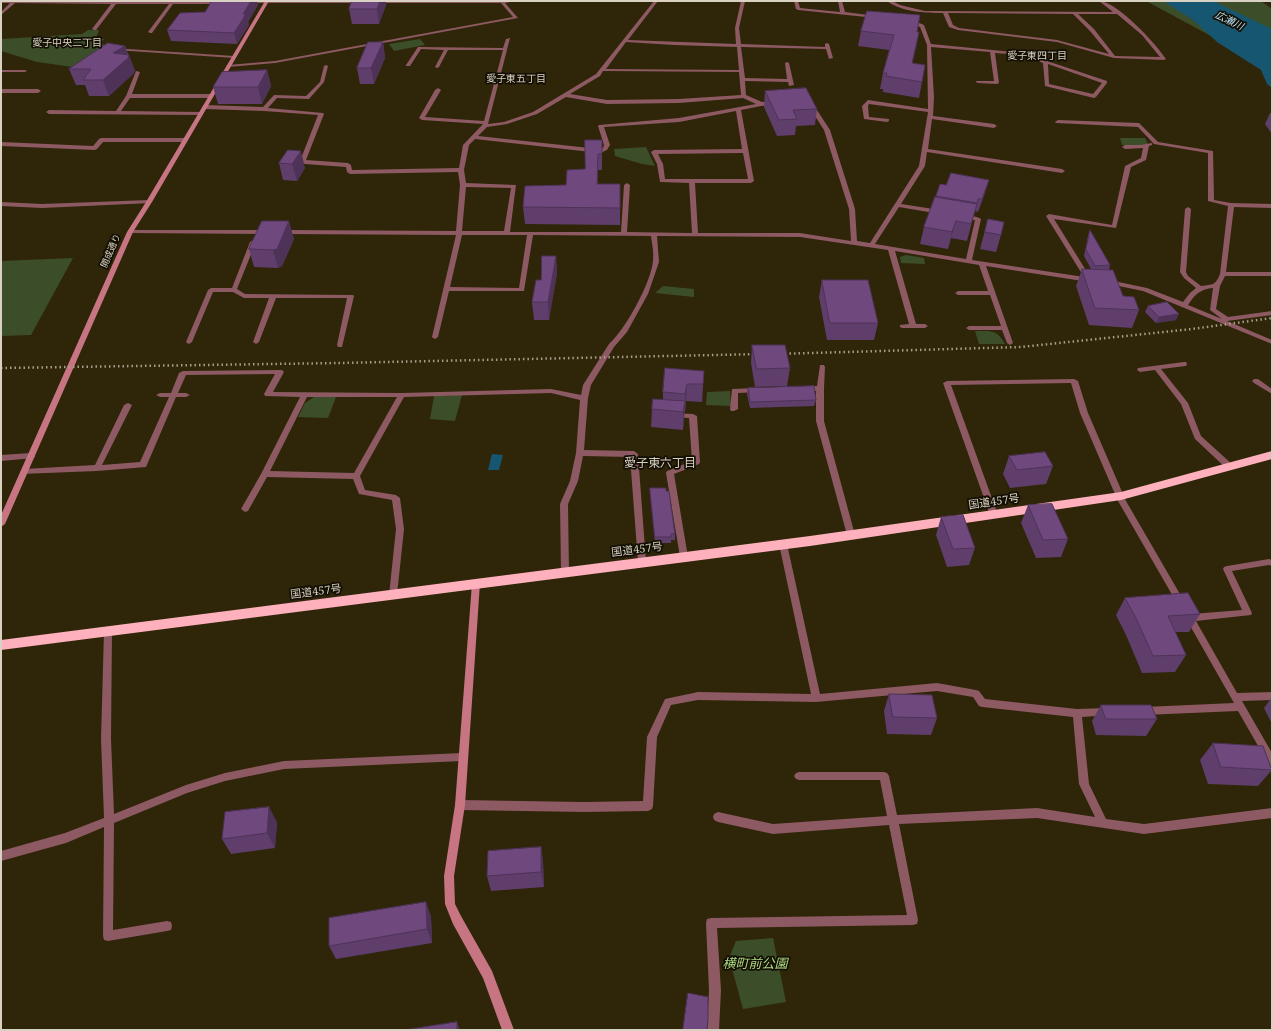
<!DOCTYPE html>
<meta charset="utf-8">
<style>
body{margin:0}
#map{position:relative;width:1273px;height:1031px;overflow:hidden;background:#2f2508;font-family:"Noto Serif",serif}
canvas{display:block}
.frame{position:absolute;inset:0;border:2px solid #d9d2c2;pointer-events:none}
</style>
<div id="map">
<canvas width="1273" height="1031"></canvas>
<div class="frame"></div>
</div>
<script>
const ctx = document.querySelector('canvas').getContext('2d');
ctx.lineJoin = 'round';
function fill(path, color) { ctx.fillStyle = color; ctx.fill(path, 'evenodd'); }
function strokePath(path, color, width, dash) { ctx.strokeStyle = color; ctx.lineWidth = width; ctx.lineCap = dash ? 'butt' : 'round'; ctx.setLineDash(dash || []); ctx.stroke(path); }
function label(font, color, halo, rows, align = 'center') {
  ctx.font = font + ' "Noto Serif","Noto Sans JP",serif'; ctx.lineWidth = 3.5; ctx.setLineDash([]); ctx.textBaseline = 'middle'; ctx.strokeStyle = halo; ctx.fillStyle = color; for (const [text, x, y, turn = 0] of rows) {
    ctx.save(); ctx.translate(x, y); ctx.rotate((+turn || 0) * Math.PI / 180); ctx.textAlign = isNaN(turn) ? turn : align; if (halo) ctx.strokeText(text, 0, 0); ctx.fillText(text, 0, 0); ctx.restore();
  }
}
fill(new Path2D(`
 M 1146,1 L 1261,1 L 1272,9 L 1272,59 L 1211,36 Z
 M 88,30 L 99,30 L 96,38 L 104,39 L 101,43 L 107,46 L 87,69 L 37,62 L 1,51 L 1,39 L 82,34 Z
 M 420,39 L 425,45 L 394,51 L 389,44 Z
 M 1120,138 L 1145,138 L 1148,144 L 1135,146 L 1122,145 Z
 M 646,147 L 655,166 L 642,164 L 615,156 L 614,149 Z
 M 906,255 L 924,258 L 925,264 L 901,263 L 900,257 Z
 M 73,258 L 31,335 L 1,336 L 1,261 Z
 M 663,286 L 694,289 L 694,297 L 655,293 Z
 M 975,331 C 991,331 997,329 1005,344 L 979,344 Z
 M 730,391 L 731,406 L 706,405 L 707,392 Z
 M 462,395 L 455,421 L 430,419 L 434,396 Z
 M 314,397 L 336,397 L 328,418 L 298,417 L 305,403 Z
 M 773,938 L 786,1002 L 743,1009 L 729,958 L 736,941 Z`), '#3c4e29');
fill(new Path2D(`
 M 1163,1 L 1213,1 L 1272,29 L 1272,88 L 1267,84 L 1261,70 L 1217,42 L 1193,20 Z
 M 492,454 L 503,455 L 499,470 L 488,470 Z`), '#165670');
fill(new Path2D(`
 M 1,1 L 221,2 L 223,3 L 221,4 L 173,4 L 152,33 L 150,33 L 148,32 L 169,4 L 116,4 L 96,30 L 94,30 L 92,29 L 111,4 L 15,3 L 1,15 L 1,12 L 10,3 L 1,3 Z
 M 245,1 L 364,1 L 365,2 L 363,3 L 246,3 L 244,2 Z
 M 375,1 L 515,1 L 505,3 L 518,18 L 275,63 L 228,67 L 226,66 L 228,65 L 275,61 L 513,17 L 501,3 L 376,3 L 374,2 Z
 M 654,1 L 658,1 L 628,40 L 736,44 L 735,28 L 741,1 L 745,1 L 739,28 L 741,44 L 825,47 L 825,44 L 827,43 L 829,44 L 833,58 L 829,59 L 826,49 L 741,47 L 745,78 L 787,79 L 785,63 L 787,62 L 789,63 L 794,85 L 789,86 L 788,82 L 745,81 L 746,95 L 762,102 L 774,101 L 777,103 L 774,105 L 761,106 L 741,110 L 754,181 L 751,183 L 695,183 L 698,233 L 800,233 L 851,241 L 849,209 L 824,130 L 808,105 L 811,103 L 813,104 L 830,130 L 855,209 L 857,241 L 870,243 L 919,166 L 928,112 L 869,104 L 868,106 L 869,117 L 889,119 L 889,121 L 887,122 L 864,119 L 862,106 L 868,100 L 928,109 L 927,45 L 920,27 L 908,22 L 908,20 L 912,20 L 924,25 L 931,44 L 1023,53 L 1107,81 L 1107,83 L 1096,97 L 1094,98 L 1045,86 L 1043,63 L 1022,55 L 995,53 L 999,83 L 997,84 L 978,83 L 976,82 L 976,81 L 994,81 L 990,52 L 931,47 L 934,97 L 933,116 L 994,124 L 997,126 L 994,128 L 932,119 L 928,149 L 1062,169 L 1065,171 L 1062,173 L 927,152 L 925,166 L 901,204 L 940,210 L 943,212 L 940,214 L 899,207 L 875,244 L 966,259 L 975,220 L 963,219 L 960,217 C 965,214 976,216 981,219 L 972,260 L 1084,277 L 1046,216 L 1049,214 L 1112,225 L 1125,166 L 1141,158 L 1143,148 L 1125,149 L 1122,147 L 1125,145 L 1140,145 L 1152,143 L 1152,145 L 1149,146 L 1146,160 L 1131,167 L 1116,228 L 1054,219 L 1092,280 L 1089,282 L 986,266 L 1013,343 L 1010,345 L 1007,343 L 1002,330 L 969,330 L 966,328 L 969,326 L 1001,326 L 990,295 L 958,295 L 955,293 L 958,291 L 988,291 L 979,265 L 895,251 L 916,324 L 925,324 L 928,326 L 925,328 L 902,328 L 900,327 L 900,325 L 909,324 L 888,250 L 800,237 L 657,236 L 659,262 L 648,294 L 627,332 L 614,347 L 591,385 L 588,398 L 584,450 L 634,451 L 638,454 L 646,562 L 645,564 L 639,564 L 638,562 L 630,457 L 583,456 L 578,481 L 568,504 L 569,572 L 568,574 L 562,574 L 561,572 L 560,504 L 570,481 L 576,453 L 580,400 L 551,393 L 404,397 L 360,476 L 365,490 L 396,495 L 400,498 L 404,529 L 397,595 L 396,597 L 390,597 L 389,595 L 396,529 L 392,500 L 359,494 L 353,479 L 267,477 L 248,511 L 245,512 L 241,509 L 261,474 L 300,397 L 265,396 L 264,394 L 275,374 L 186,375 L 178,393 L 186,393 L 190,395 L 186,397 L 176,397 L 146,467 L 97,471 L 21,474 L 20,472 L 24,469 L 95,465 L 124,405 L 128,403 L 132,405 L 102,465 L 140,462 L 169,397 L 160,397 L 156,395 L 160,393 L 171,393 L 179,373 L 183,371 L 282,370 L 284,372 L 273,392 L 402,393 L 551,389 L 581,395 L 583,385 L 609,344 C 625,330 651,283 653,261 C 654,252 652,244 651,236 L 533,235 L 524,291 L 449,291 L 438,337 L 435,339 L 433,338 L 432,337 L 456,235 L 282,234 L 279,232 L 282,230 L 456,231 L 460,185 L 458,172 L 350,174 L 347,172 L 346,167 L 305,164 L 300,161 L 318,115 L 264,111 L 205,109 L 202,107 L 205,105 L 263,107 L 274,95 L 306,96 L 320,82 L 324,66 L 326,65 L 328,66 L 324,82 L 309,99 L 277,98 L 268,108 L 323,113 L 324,114 L 306,160 L 348,163 L 351,165 L 352,170 L 459,168 L 463,145 L 483,124 L 422,120 L 419,118 L 435,90 L 438,88 L 441,90 L 425,117 L 484,121 L 503,50 L 448,50 L 439,67 L 437,68 L 435,67 L 444,50 L 421,49 L 410,66 L 406,66 L 406,65 L 418,47 L 503,48 L 506,39 L 510,38 L 488,124 L 504,122 L 533,112 L 596,74 ZM 626,42 L 674,45 L 737,47 L 739,70 L 606,69 ZM 1048,64 L 1102,83 L 1093,94 L 1049,84 ZM 603,71 L 739,72 L 741,95 L 679,99 L 607,100 L 570,94 L 600,76 ZM 566,97 L 607,104 L 679,103 L 743,98 L 756,104 L 679,118 L 599,125 L 598,126 L 604,145 L 603,148 L 599,149 L 478,136 L 487,127 L 507,124 L 537,114 ZM 736,111 L 742,149 L 654,150 L 651,152 L 657,164 L 660,182 L 689,183 L 692,233 L 627,232 L 630,185 L 627,183 L 624,185 L 621,232 L 510,232 L 516,185 L 466,183 L 464,170 L 469,145 L 475,139 L 600,153 L 607,150 L 610,145 L 604,127 L 679,122 ZM 743,153 L 748,179 L 665,179 L 663,164 L 658,154 ZM 466,187 L 511,188 L 504,231 L 462,231 ZM 462,235 L 527,235 L 519,288 L 450,287 ZM 307,397 L 397,397 L 354,473 L 270,471 Z
 M 794,1 L 798,1 L 800,8 L 840,12 L 838,1 L 842,1 L 845,12 L 876,16 L 878,17 L 876,18 L 798,10 L 796,9 Z
 M 887,1 L 892,1 L 900,5 L 925,11 L 1113,12 L 1099,1 C 1117,1 1156,44 1166,59 L 1164,60 L 1114,58 L 1057,42 L 958,30 L 949,27 L 943,13 C 925,13 902,12 887,1 ZM 948,13 L 1073,14 L 1090,31 L 1109,54 L 1057,40 L 959,28 L 953,25 ZM 1078,14 L 1117,14 L 1142,35 L 1160,57 L 1115,56 L 1094,29 Z
 M 113,48 L 234,56 L 236,57 L 234,58 L 115,50 L 113,49 Z
 M 1,70 L 25,70 L 27,71 L 25,72 L 1,72 Z
 M 136,71 L 140,72 L 132,94 L 211,94 L 214,96 L 211,98 L 130,98 L 121,111 L 203,112 L 203,114 L 201,115 L 49,114 L 46,112 L 49,110 L 116,111 L 126,96 Z
 M 1,89 L 38,89 L 41,91 L 38,93 L 1,93 Z
 M 1058,120 L 1139,123 L 1158,142 L 1213,151 L 1214,200 L 1231,203 L 1272,204 L 1272,208 L 1234,207 L 1226,272 L 1272,272 L 1272,276 L 1225,276 L 1220,286 L 1216,309 L 1228,317 L 1272,311 L 1272,315 L 1227,321 L 1272,340 L 1272,344 L 1143,291 L 1109,284 L 1106,282 L 1109,280 L 1147,288 L 1183,302 L 1190,293 L 1196,288 L 1184,278 L 1180,272 L 1185,209 L 1188,207 L 1191,209 L 1186,272 L 1188,276 L 1201,286 C 1213,284 1215,286 1220,274 L 1228,206 L 1208,201 L 1208,153 L 1154,144 L 1138,127 L 1056,123 L 1055,122 ZM 1213,288 L 1210,310 L 1222,319 L 1188,305 C 1195,294 1201,289 1213,288 Z
 M 101,138 L 185,138 L 188,140 L 185,142 L 103,142 L 97,149 L 95,150 L 1,146 L 1,142 L 93,146 L 99,139 Z
 M 149,200 L 151,201 L 151,203 L 42,208 L 1,206 L 1,202 L 42,204 Z
 M 130,230 L 267,230 L 270,232 L 267,234 L 128,233 L 128,231 Z
 M 253,240 L 256,242 L 237,289 L 245,294 L 353,295 L 354,296 L 342,347 L 338,347 L 337,345 L 347,298 L 276,298 L 259,342 L 256,344 L 253,342 L 269,298 L 244,298 L 233,292 L 213,292 L 192,342 L 189,344 L 187,343 L 186,342 L 208,290 L 211,288 L 232,288 L 250,242 Z
 M 1184,362 L 1186,362 L 1187,364 L 1186,366 L 1161,369 L 1188,403 L 1201,436 L 1233,465 L 1234,467 L 1233,469 L 1227,469 L 1195,439 L 1181,404 L 1155,370 L 1140,372 L 1137,370 L 1138,368 Z
 M 820,365 L 824,365 L 825,367 L 824,388 L 824,421 L 855,535 L 854,537 L 848,537 L 847,535 L 816,421 L 816,391 L 803,391 L 799,389 L 803,387 L 817,386 Z
 M 1074,379 L 1078,381 L 1088,413 L 1126,501 L 1184,601 L 1185,603 L 1184,605 L 1178,605 L 1118,501 L 1080,413 L 1071,383 L 951,385 L 998,515 L 994,518 L 990,515 L 943,383 L 947,381 Z
 M 1254,379 L 1258,379 L 1272,389 L 1272,394 L 1254,383 L 1252,381 Z
 M 758,388 L 762,390 L 761,392 L 738,393 L 738,409 L 734,411 L 731,411 L 730,409 L 732,389 Z
 M 671,413 L 693,414 L 697,416 L 700,462 L 699,464 L 674,474 L 688,557 L 687,559 L 681,559 L 680,557 L 666,473 L 667,471 L 692,461 L 689,418 L 671,417 L 670,415 Z
 M 31,453 L 35,456 L 34,458 L 1,461 L 1,455 Z
 M 783,541 L 786,542 L 787,544 L 820,694 L 937,683 L 976,690 L 979,691 L 985,699 L 1077,709 L 1107,708 L 1110,709 L 1112,712 L 1110,715 L 1082,717 L 1089,784 L 1106,819 L 1144,824 L 1272,808 L 1272,818 L 1144,834 L 1037,818 L 899,824 L 918,920 L 917,924 L 913,925 L 717,928 L 721,990 L 719,1030 L 707,1030 L 709,990 L 706,923 L 707,919 L 711,918 L 907,915 L 889,825 L 773,834 L 718,822 L 714,820 L 713,817 L 714,814 L 718,812 L 773,824 L 887,816 L 880,780 L 799,780 L 796,779 L 794,776 L 796,773 L 799,772 L 884,772 L 887,773 L 889,776 L 897,815 L 1037,808 L 1095,817 L 1079,784 L 1073,717 L 982,707 L 979,706 L 973,697 L 937,691 L 816,702 L 698,700 L 671,705 L 657,737 L 653,806 L 652,809 L 648,811 L 584,812 L 460,810 L 456,808 L 455,805 L 456,802 L 460,800 L 584,802 L 643,801 L 647,737 L 665,699 L 698,692 L 811,694 L 779,544 L 780,542 Z
 M 1269,559 L 1272,560 L 1272,566 L 1269,565 L 1232,571 L 1252,613 L 1251,615 L 1196,621 L 1237,693 L 1272,692 L 1272,700 L 1242,701 L 1272,753 L 1272,766 L 1269,765 L 1238,711 L 1144,715 L 1141,714 L 1139,711 L 1141,708 L 1144,707 L 1234,703 L 1184,615 L 1185,613 L 1188,612 L 1192,614 L 1242,610 L 1223,569 L 1224,567 L 1227,566 Z
 M 108,627 L 111,628 L 112,631 L 111,739 L 114,814 L 186,785 L 225,773 L 284,761 L 462,753 L 465,754 L 467,757 L 465,760 L 462,761 L 284,769 L 225,781 L 187,793 L 114,823 L 113,930 L 167,921 L 171,922 L 172,926 L 171,930 L 167,931 L 108,941 L 104,940 L 103,936 L 104,827 L 66,843 L 1,861 L 1,851 L 65,833 L 104,818 L 101,739 L 104,631 L 105,628 Z`), '#8d5962');
fill(new Path2D(`
 M 265,1 L 269,1 L 152,202 L 133,232 L 5,524 L 1,527 L 1,515 L 127,232 L 146,202 Z
 M 476,580 L 479,581 L 480,583 L 465,805 L 454,876 L 455,904 L 461,916 L 492,971 L 514,1030 L 502,1030 L 483,978 L 453,924 L 445,904 L 444,876 L 455,805 L 472,583 L 473,581 Z`), '#c77483');
fill(new Path2D(`
 M 1272,451 L 1272,459 L 1121,500 L 810,546 L 1,650 L 1,640 L 810,536 L 1121,492 Z`), '#feb0bd');
strokePath(new Path2D(`
 M 776,354 L 1021,347 L 1192,329 L 1272,318
 M 1,368 L 339,363 L 762,354`), '#a69e8a', 2.5, [1.5, 3]);
fill(new Path2D(`
 M 223,1 L 257,1 L 258,5 L 248,22 L 249,25 L 237,44 L 171,41 L 167,30 L 205,12 Z
 M 352,1 L 386,1 L 386,5 L 379,24 L 352,24 L 349,9 Z
 M 861,31 L 919,32 L 912,63 L 925,65 L 919,98 L 883,92 L 883,89 L 880,89 L 883,73 L 889,50 L 858,46 Z
 M 383,42 L 385,58 L 374,84 L 360,84 L 357,68 Z
 M 125,46 L 135,71 L 133,74 L 109,96 L 89,96 L 85,85 L 76,85 L 69,69 Z
 M 267,70 L 271,86 L 262,104 L 218,104 L 213,87 Z
 M 765,91 L 817,109 L 815,125 L 796,126 L 795,135 L 777,136 L 764,107 Z
 M 1270,113 L 1272,113 L 1272,134 L 1265,124 Z
 M 602,140 L 602,170 L 598,170 L 598,184 L 620,184 L 620,225 L 525,224 L 523,207 L 566,185 L 585,169 Z
 M 288,150 L 305,168 L 297,181 L 283,180 L 279,163 Z
 M 940,184 L 985,193 L 978,212 L 975,211 L 967,241 L 951,238 L 948,249 L 920,244 L 924,227 Z
 M 988,219 L 1001,235 L 996,252 L 980,249 Z
 M 1090,230 L 1110,265 L 1109,270 L 1123,296 L 1139,310 L 1132,328 L 1089,325 L 1076,286 L 1082,269 L 1091,269 L 1084,256 L 1088,236 Z
 M 294,239 L 282,266 L 278,268 L 254,267 L 249,249 Z
 M 556,256 L 557,273 L 549,320 L 534,320 L 532,302 L 541,280 Z
 M 822,280 L 878,323 L 874,340 L 827,340 L 819,297 Z
 M 1148,306 L 1176,320 L 1156,323 L 1145,312 Z
 M 752,345 L 790,368 L 787,386 L 755,387 L 751,363 Z
 M 704,371 L 702,402 L 686,401 L 685,412 L 684,412 L 683,430 L 651,427 L 652,409 L 663,399 L 663,392 Z
 M 748,388 L 816,400 L 814,406 L 750,408 L 747,394 Z
 M 1009,456 L 1053,466 L 1046,484 L 1010,488 L 1003,474 Z
 M 650,488 L 666,491 L 675,534 L 675,540 L 671,540 L 671,543 L 655,543 L 650,494 Z
 M 1028,505 L 1068,539 L 1061,557 L 1036,558 L 1021,523 Z
 M 941,517 L 975,548 L 969,565 L 947,567 L 936,535 Z
 M 1125,598 L 1200,614 L 1189,632 L 1175,632 L 1186,655 L 1175,672 L 1142,673 L 1126,635 L 1116,615 Z
 M 889,694 L 937,718 L 931,735 L 887,734 L 884,711 Z
 M 1272,697 L 1272,724 L 1264,708 Z
 M 1101,705 L 1157,719 L 1146,736 L 1096,735 L 1092,721 Z
 M 1213,743 L 1272,770 L 1258,786 L 1208,784 L 1200,760 Z
 M 277,822 L 275,848 L 231,854 L 222,839 Z
 M 541,847 L 543,862 L 544,887 L 491,891 L 487,876 Z
 M 426,902 L 431,917 L 432,943 L 336,959 L 329,946 Z`), '#5f3e6c');
fill(new Path2D(`
 M 251,1 L 257,1 L 258,5 L 248,22 L 249,25 L 237,44 L 234,33 L 243,14 Z
 M 380,1 L 386,1 L 386,5 L 379,24 L 377,9 Z
 M 919,32 L 916,48 L 909,79 L 912,63 Z
 M 383,42 L 385,58 L 374,84 L 371,68 Z
 M 125,46 L 128,56 L 129,55 L 135,71 L 133,74 L 109,96 L 103,80 L 113,53 Z
 M 267,70 L 271,86 L 262,104 L 258,87 Z
 M 301,151 L 305,168 L 297,181 L 292,164 Z
 M 598,154 L 598,170 L 597,201 L 597,184 Z
 M 989,180 L 985,193 L 978,212 L 982,199 Z
 M 289,221 L 294,239 L 282,266 L 278,268 L 273,250 Z
 M 956,221 L 951,238 L 948,249 L 952,232 Z
 M 556,256 L 557,273 L 549,320 L 548,302 Z
 M 1179,314 L 1176,320 L 1156,323 L 1159,317 Z
 M 687,384 L 686,401 L 685,412 L 685,394 Z
 M 685,401 L 684,419 L 683,430 L 683,412 Z
 M 269,807 L 277,822 L 275,848 L 267,833 Z
 M 541,847 L 543,862 L 544,887 L 541,872 Z
 M 426,902 L 431,917 L 432,943 L 427,929 Z
 M 457,1022 L 460,1030 L 457,1030 Z`), '#4e3258');
const building = new Path2D(`
 M 212,1 L 251,1 L 243,14 L 246,14 L 234,33 L 167,30 L 180,13 L 205,12 Z
 M 352,1 L 380,1 L 377,9 L 349,9 Z
 M 867,11 L 920,15 L 917,32 L 919,32 L 912,63 L 925,65 L 922,82 L 886,76 L 887,73 L 883,73 L 894,35 L 861,31 Z
 M 368,42 L 383,42 L 371,68 L 357,68 Z
 M 108,43 L 125,46 L 113,53 L 129,55 L 128,58 L 103,80 L 83,80 L 91,69 L 69,69 Z
 M 267,70 L 258,87 L 213,87 L 222,72 Z
 M 806,88 L 817,109 L 793,110 L 797,119 L 779,120 L 765,91 Z
 M 585,140 L 602,140 L 602,154 L 598,154 L 597,184 L 620,184 L 620,208 L 523,207 L 525,186 L 566,185 L 567,170 L 585,169 Z
 M 288,150 L 301,151 L 292,164 L 279,163 Z
 M 951,173 L 989,180 L 982,199 L 978,199 L 977,203 L 936,196 L 940,184 L 946,185 Z
 M 935,197 L 977,204 L 971,224 L 956,221 L 952,232 L 924,227 Z
 M 988,219 L 1004,222 L 1001,235 L 985,232 Z
 M 262,221 L 289,221 L 277,249 L 273,250 L 249,249 Z
 M 1090,230 L 1110,265 L 1095,266 L 1086,250 Z
 M 542,256 L 556,256 L 548,302 L 532,302 L 536,280 L 541,280 Z
 M 1082,269 L 1113,270 L 1123,296 L 1134,297 L 1139,310 L 1095,308 Z
 M 822,280 L 868,280 L 878,323 L 830,323 Z
 M 1167,302 L 1179,314 L 1159,317 L 1148,306 Z
 M 752,345 L 785,345 L 790,368 L 757,369 Z
 M 665,368 L 704,371 L 703,384 L 687,384 L 685,394 L 663,392 Z
 M 814,386 L 816,400 L 750,402 L 748,388 Z
 M 653,399 L 685,401 L 683,412 L 652,409 Z
 M 1045,452 L 1053,466 L 1017,470 L 1009,456 Z
 M 650,488 L 666,488 L 666,491 L 669,491 L 675,534 L 671,534 L 671,537 L 655,537 Z
 M 1052,504 L 1068,539 L 1043,540 L 1028,505 Z
 M 963,515 L 975,548 L 953,549 L 941,517 Z
 M 1188,593 L 1200,614 L 1168,616 L 1186,655 L 1153,656 L 1136,618 L 1125,598 Z
 M 889,694 L 932,695 L 937,718 L 893,717 Z
 M 1101,705 L 1151,705 L 1157,719 L 1106,719 Z
 M 1213,743 L 1263,746 L 1272,770 L 1221,767 Z
 M 269,807 L 267,833 L 222,839 L 225,812 Z
 M 541,847 L 541,872 L 487,876 L 488,851 Z
 M 426,902 L 427,929 L 329,946 L 329,918 Z
 M 688,993 L 708,997 L 708,1019 L 707,1030 L 683,1030 Z
 M 457,1022 L 457,1030 L 405,1030 Z`);
fill(building, '#6f487d');
strokePath(building, '#4e3258', 1);
label('9px', '#d9d2c2', '#130f04', [
 ["開成通り",111,251,-67]
]);
label('italic 10px', '#b8e0f4', '#130f04', [
 ["広瀬川",1229,21,26]
]);
label('10px', '#d9d2c2', '#130f04', [
 ["愛子中央二丁目",67,43],
 ["愛子東四丁目",1037,56],
 ["愛子東五丁目",516,79]
]);
label('11px', '#d9d2c2', '#130f04', [
 ["国道457号",994,502,-8],
 ["国道457号",637,550,-7],
 ["国道457号",316,592,-7]
]);
label('12px', '#d9d2c2', '#130f04', [
 ["愛子東六丁目",660,464]
]);
label('italic 13px', '#afdb83', '#130f04', [
 ["横町前公園",755,964]
]);
</script>
